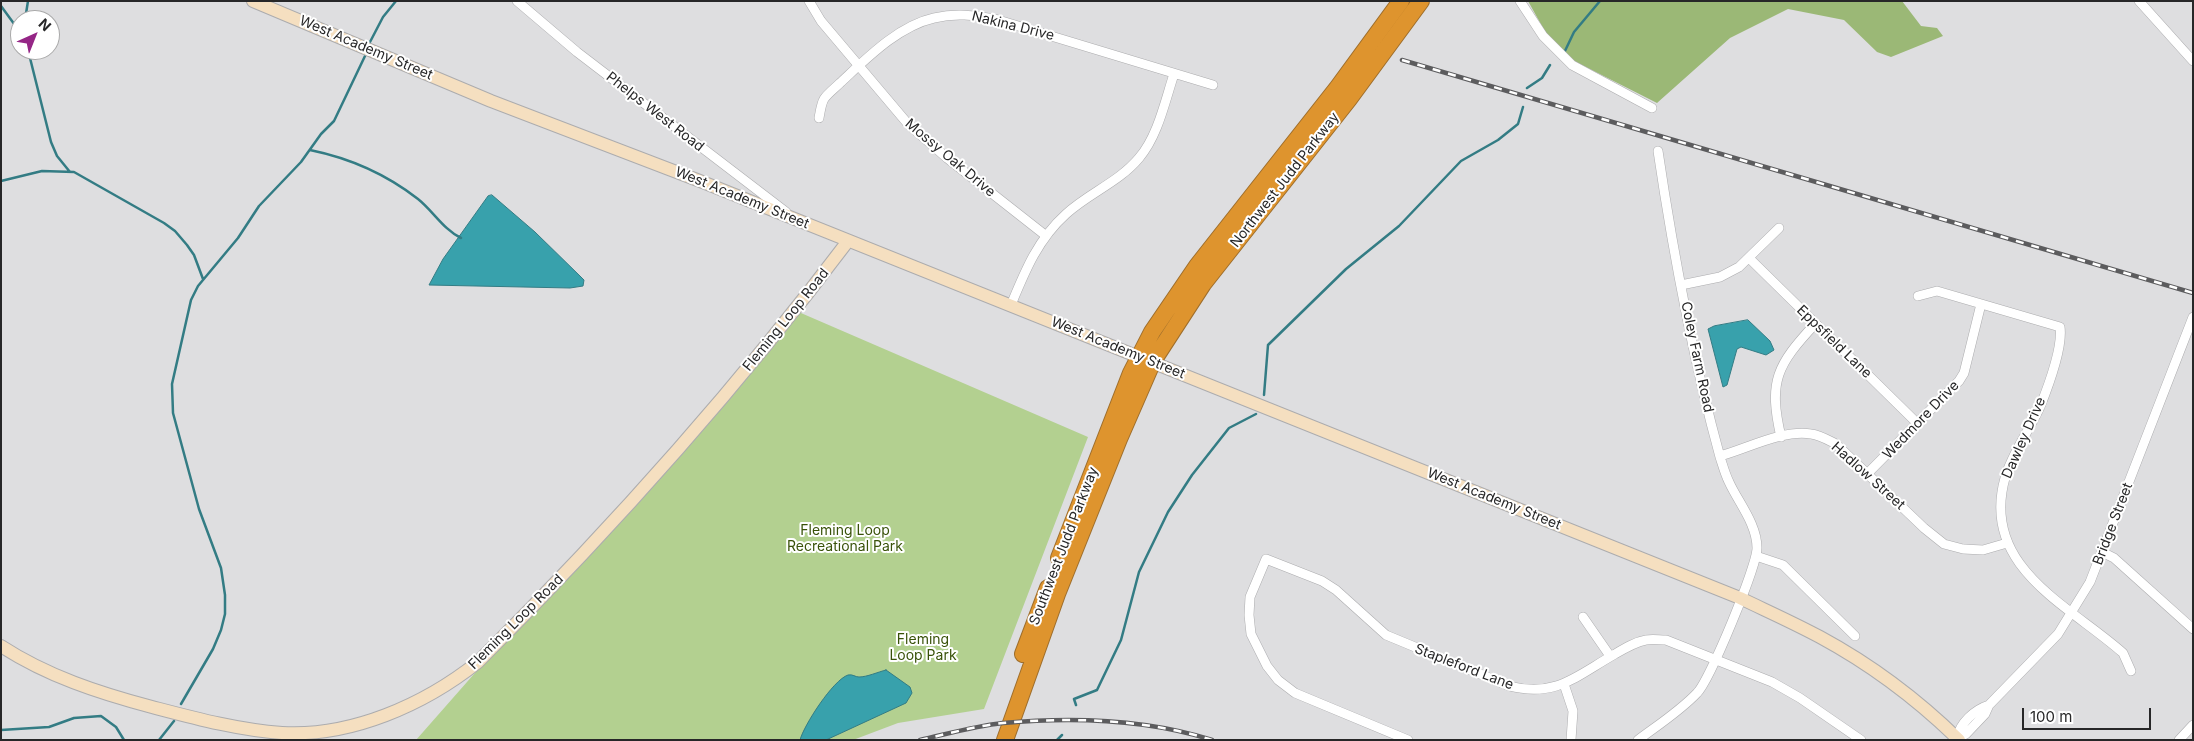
<!DOCTYPE html>
<style>
body{margin:0}
#map{position:relative;width:2194px;height:741px;overflow:hidden;background:#dedee0;font-family:Inter,sans-serif}
canvas{display:block}
.frame{position:absolute;inset:0;border:2px solid #272728;pointer-events:none}
.north{position:absolute;left:10px;top:10px;width:50px;height:50px;box-sizing:border-box;background:#fff;border:1px solid #a9a9a9;border-radius:50%;rotate:44deg;font-size:14px;font-weight:700;line-height:20px;text-align:center;color:#272728}
.north::after{content:'';display:block;margin:auto;width:18px;height:22px;background:#952686;clip-path:polygon(50% 0,100% 100%,50% 72%,0 100%)}
.scale{position:absolute;left:2022px;top:708px;width:129px;height:22px;box-sizing:border-box;border:2px solid #272728;border-top:0;padding-left:6px;font-size:15px;line-height:18px;white-space:nowrap;color:#272728;-webkit-text-stroke:4px #fff;paint-order:stroke}
</style>
<div id="map">
<canvas width="2194" height="741"></canvas>
<div class="frame"></div>
<div class="north">N</div>
<div class="scale">100 m</div>
</div>
<script>
const ctx = document.querySelector('canvas').getContext('2d');
ctx.lineJoin = 'round';
function fill(path, color) { ctx.fillStyle = color; ctx.fill(path, 'evenodd'); }
function strokePath(path, color, width, dash) { ctx.strokeStyle = color; ctx.lineWidth = width; ctx.lineCap = dash ? 'butt' : 'round'; ctx.setLineDash(dash || []); ctx.stroke(path); }
function label(font, color, halo, rows, align = 'center') {
  ctx.font = font + ' Inter,sans-serif'; ctx.lineWidth = 4; ctx.setLineDash([]); ctx.textBaseline = 'middle'; ctx.strokeStyle = halo; ctx.fillStyle = color; for (const [text, x, y, turn = 0] of rows) {
    ctx.save(); ctx.translate(x, y); ctx.rotate((+turn || 0) * Math.PI / 180); ctx.textAlign = isNaN(turn) ? turn : align; if (halo) ctx.strokeText(text, 0, 0); ctx.fillText(text, 0, 0); ctx.restore();
  }
}
fill(new Path2D(`
 M 794,310 L 1088,437 L 984,709 L 898,723 L 853,740 L 416,740 Z`), '#b3d090');
fill(new Path2D(`
 M 1528,1 L 1902,1 L 1921,26 L 1937,28 L 1943,36 L 1891,57 L 1877,52 L 1844,20 L 1788,9 L 1730,38 L 1657,103 L 1574,61 L 1552,44 Z`), '#9bb876');
const water = new Path2D(`
 M 492,195 L 535,232 L 580,276 L 584,280 L 583,286 L 570,288 L 429,285 L 443,259 L 488,196 Z
 M 1748,320 L 1770,341 L 1774,350 L 1766,355 L 1741,347 L 1737,349 L 1727,385 L 1723,387 L 1708,329 L 1714,326 Z
 M 886,670 L 910,687 L 912,693 L 906,703 L 826,740 L 800,740 C 804,725 833,680 848,675 C 853,674 855,677 859,677 C 867,677 878,672 886,670 Z`);
fill(water, '#38a1ac');
strokePath(water, '#337c84', 1);
strokePath(new Path2D(`
 M 1,6 L 20,32
 M 25,20 L 28,1
 M 370,42 L 383,17 L 396,1
 M 28,50 L 51,142 L 57,156 L 70,172
 M 1564,53 L 1574,32 L 1600,1
 M 1527,88 L 1542,78 L 1550,65
 M 310,150 C 349,158 386,174 418,199 C 433,211 444,230 461,238
 M 1,181 L 42,171 L 74,172 L 164,223 L 175,231 L 187,245 L 194,255 L 203,279
 M 1264,395 L 1268,345 L 1346,269 L 1399,226 L 1461,161 L 1498,140 L 1518,124 L 1523,107
 M 181,704 L 213,649 L 221,630 L 225,614 L 225,595 L 221,568 L 199,509 L 173,413 L 172,384 L 191,300 L 198,286 L 238,238 L 259,206 L 301,162 L 321,134 L 334,121 L 365,56
 M 1076,705 L 1074,699 L 1097,690 L 1121,640 L 1139,572 L 1168,512 L 1192,475 L 1229,428 L 1256,414
 M 1,730 L 49,727 L 74,718 L 101,716 L 116,727 L 124,740
 M 159,740 L 174,721
 M 1057,740 L 1062,735`), '#337c84', 2.5);
const street = new Path2D(`
 M 517,1 L 577,52 L 786,212
 M 809,1 L 821,21 L 908,124 L 947,158 L 1045,235
 M 1520,1 L 1543,36 L 1572,65 L 1652,108
 M 2139,1 L 2193,61
 M 819,118 C 820,113 821,104 824,99 C 827,94 835,88 840,83 C 866,59 898,26 934,18 C 955,13 974,15 995,19 L 1213,85
 M 1750,259 L 1918,424
 M 1681,285 L 1720,277 L 1739,267 L 1779,228
 M 1918,296 L 1937,291 L 2060,327 C 2063,347 2048,387 2040,407 C 2029,431 2012,453 2005,478 C 1980,567 2069,605 2123,653 L 2131,671
 M 1011,305 C 1025,271 1038,239 1066,214 C 1089,193 1119,182 1139,158 C 1158,136 1165,101 1174,74
 M 1781,437 C 1768,381 1777,365 1815,324
 M 1720,456 C 1746,449 1784,429 1811,434 C 1820,435 1828,440 1836,444 L 1924,528 L 1944,544 L 1963,549 L 1983,550 L 2007,543
 M 1868,473 L 1959,381 L 1964,373 L 1981,304
 M 2102,552 L 2114,558 L 2193,629
 M 1756,556 L 1783,565 L 1855,636
 M 1583,617 L 1610,656
 M 1564,684 L 1573,711 L 1571,740
 M 1957,738 C 1960,723 1974,710 1989,705
 M 1408,740 L 1295,693 L 1278,680 L 1267,666 L 1251,634 L 1249,615 L 1250,597 L 1266,559 L 1322,581 L 1336,590 L 1386,635 L 1509,686 C 1556,698 1576,676 1615,654 C 1625,648 1635,642 1646,640 C 1652,639 1659,640 1666,640 L 1772,682 L 1800,698 L 1861,740
 M 1638,740 C 1658,725 1680,711 1697,693 C 1710,680 1757,566 1757,548 C 1757,524 1738,502 1729,482 C 1725,474 1723,466 1720,457 C 1693,359 1673,252 1658,151
 M 1954,740 L 1966,734 L 1985,714 L 1989,705 L 2058,634 L 2090,582 L 2193,317
 M 2179,740 L 2193,725`);
const secondary = new Path2D(`
 M 253,1 L 491,101 L 700,181 L 1740,598 C 1767,611 1794,623 1820,637 C 1870,664 1918,700 1959,740
 M 1,646 C 47,676 99,693 152,707 C 194,718 238,730 282,733 C 351,737 424,705 478,662 C 610,530 735,391 848,241`);
const highway = new Path2D(`
 M 1059,558 L 1131,373 L 1152,332 L 1197,266 L 1338,87 L 1401,1
 M 1023,654 L 1048,588
 M 1005,740 L 1057,594 L 1119,439 L 1153,361 L 1203,284 L 1349,99 L 1421,1`);
strokePath(street, '#acacae', 10);
strokePath(secondary, '#acacae', 14);
strokePath(highway, '#9e6e2c', 18);
strokePath(street, '#fff', 9);
strokePath(secondary, '#f5dfc0', 12);
strokePath(highway, '#de942e', 16);
const rail = new Path2D(`
 M 1402,60 L 2193,293
 M 920,740 C 947,734 975,726 1003,723 C 1071,717 1146,719 1212,740`);
strokePath(rail, '#5c5c5e', 4.5);
strokePath(rail, '#fff', 2.5, [8]);
label('14px', '#272728', '#fff', [
 ["Nakina Drive",1013,26,14],
 ["West Academy Street",366,48,23],
 ["Phelps West Road",655,112,38],
 ["Mossy Oak Drive",950,158,40],
 ["Northwest Judd Parkway",1285,180,-52],
 ["West Academy Street",742,198,22],
 ["Fleming Loop Road",786,320,-51],
 ["Eppsfield Lane",1834,342,44],
 ["West Academy Street",1118,348,22],
 ["Coley Farm Road",1697,357,78],
 ["Wedmore Drive",1921,420,-46],
 ["Dawley Drive",2024,438,-66],
 ["Hadlow Street",1868,476,42],
 ["West Academy Street",1494,499,22],
 ["Bridge Street",2113,524,-69],
 ["Southwest Judd Parkway",1064,546,-69],
 ["Fleming Loop Road",516,622,-45],
 ["Stapleford Lane",1464,667,21]
]);
label('14px', '#395209', '#fff', [
 ["Fleming Loop",845,531],
 ["Recreational Park",845,547],
 ["Fleming",923,640],
 ["Loop Park",923,656]
]);
</script>
